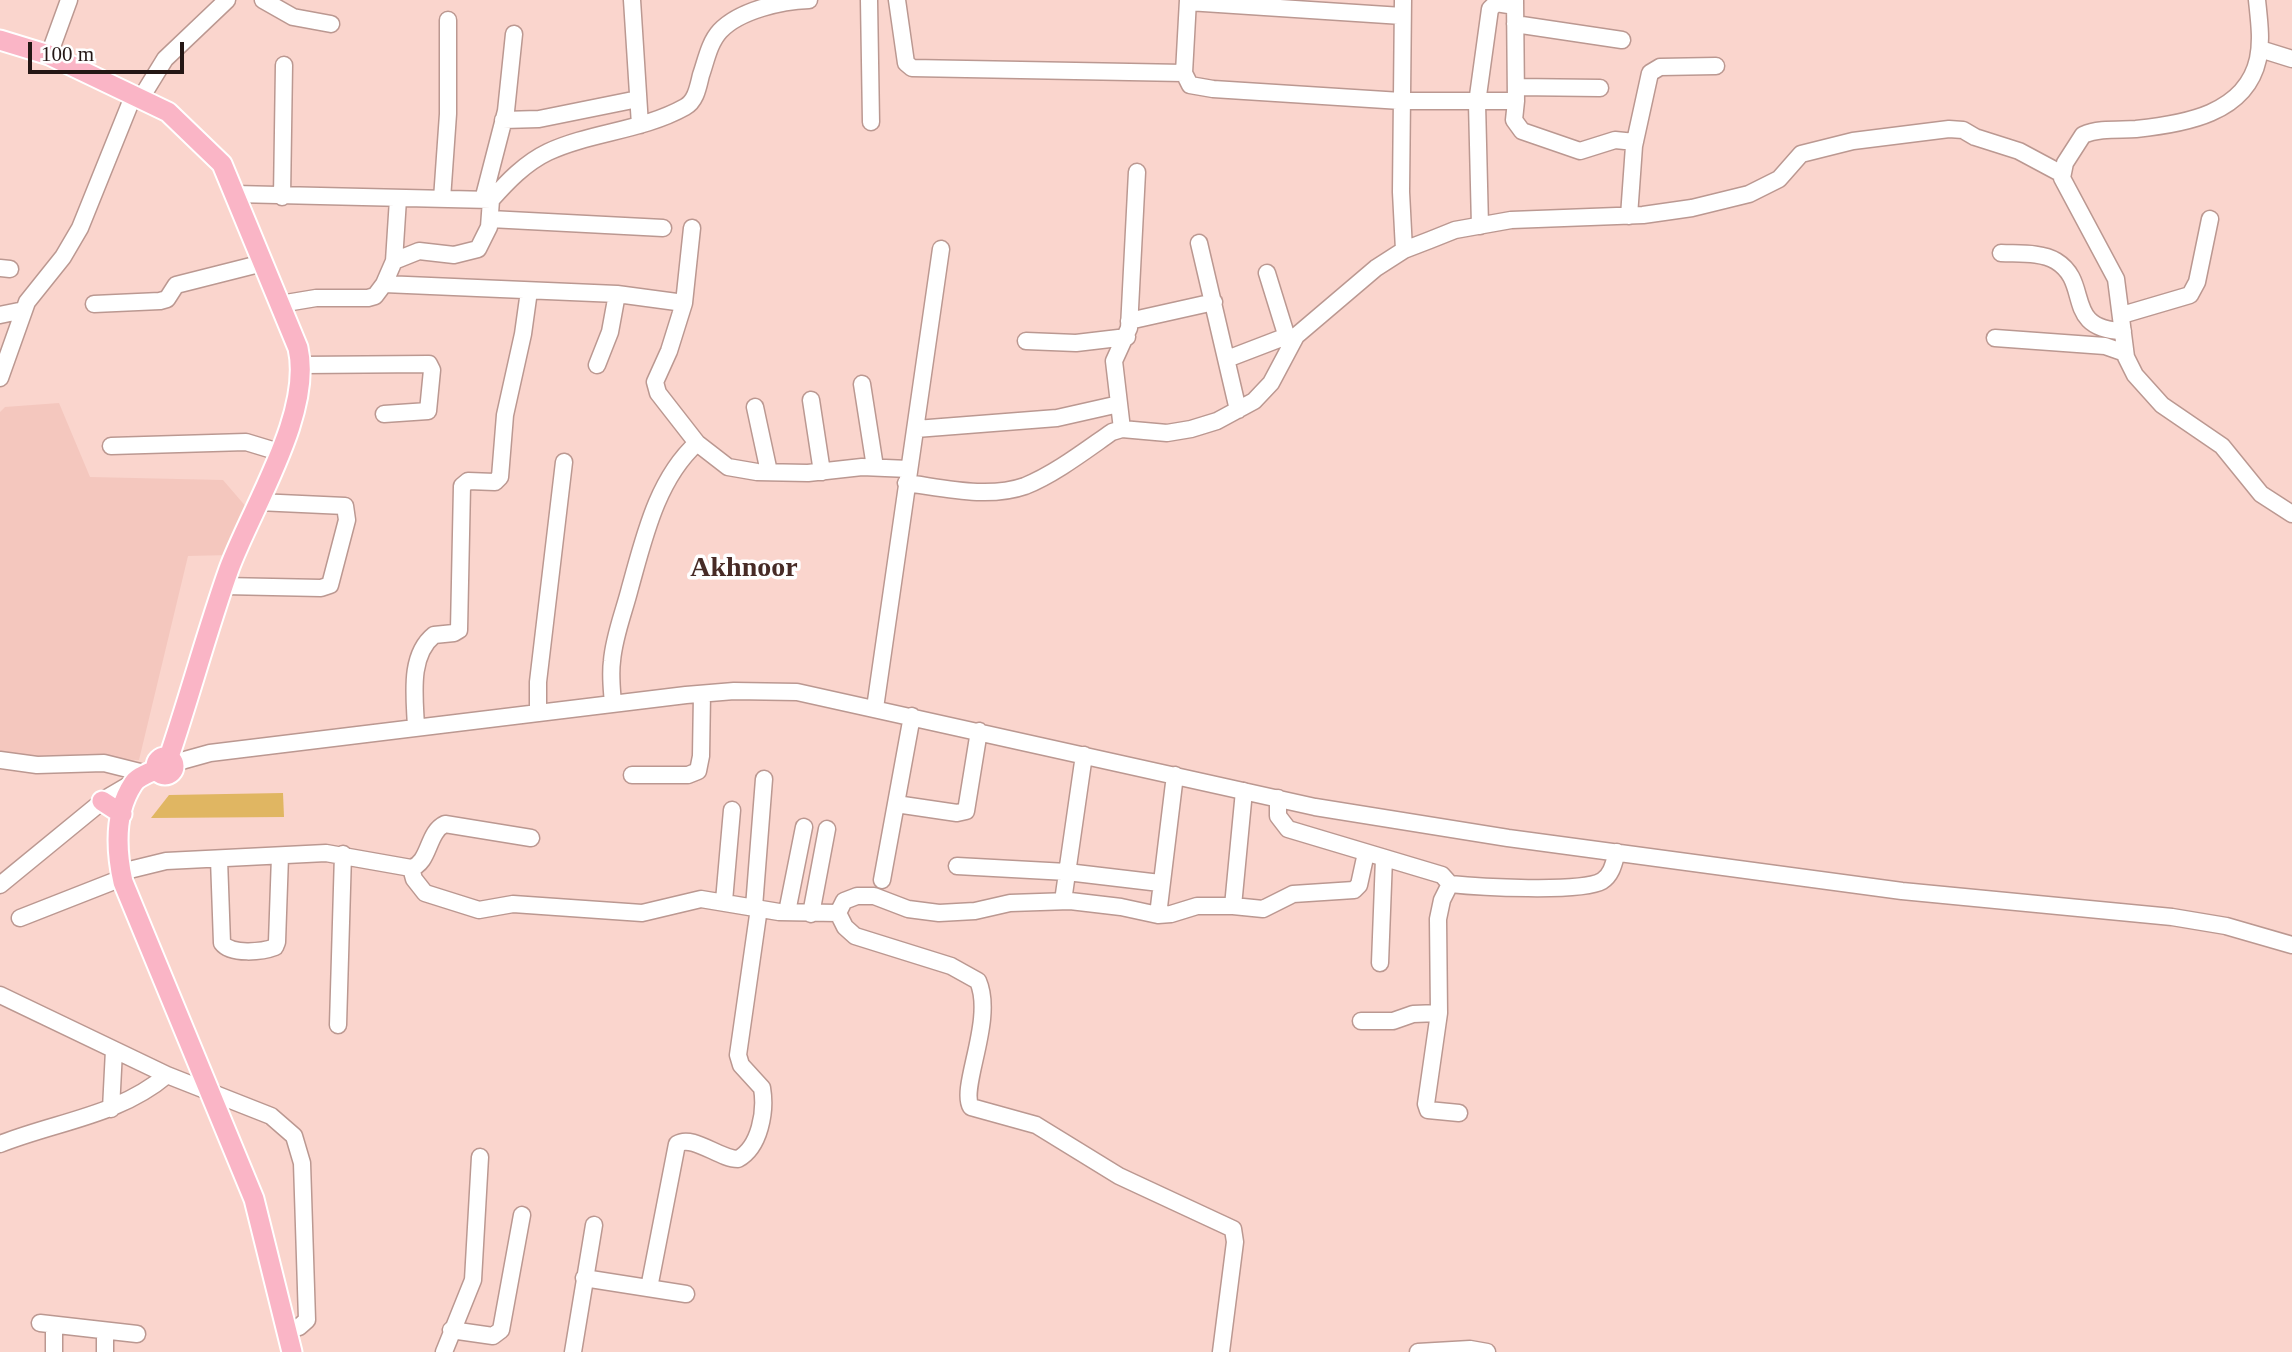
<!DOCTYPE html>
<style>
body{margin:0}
#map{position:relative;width:2292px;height:1352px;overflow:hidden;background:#fad5cd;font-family:"Times New Roman",serif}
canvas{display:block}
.scale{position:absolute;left:28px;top:42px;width:156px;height:32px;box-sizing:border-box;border:4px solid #241715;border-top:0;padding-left:9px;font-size:21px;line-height:24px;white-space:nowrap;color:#241715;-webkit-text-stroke:5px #fff;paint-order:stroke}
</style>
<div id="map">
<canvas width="2292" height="1352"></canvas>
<div class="scale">100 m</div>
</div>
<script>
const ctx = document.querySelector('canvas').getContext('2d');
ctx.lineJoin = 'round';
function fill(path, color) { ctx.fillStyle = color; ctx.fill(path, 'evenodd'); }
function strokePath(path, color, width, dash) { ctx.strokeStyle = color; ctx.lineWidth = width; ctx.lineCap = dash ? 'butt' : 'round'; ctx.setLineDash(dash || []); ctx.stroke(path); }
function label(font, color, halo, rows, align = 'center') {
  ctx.font = font + ' "Times New Roman",serif'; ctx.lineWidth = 7; ctx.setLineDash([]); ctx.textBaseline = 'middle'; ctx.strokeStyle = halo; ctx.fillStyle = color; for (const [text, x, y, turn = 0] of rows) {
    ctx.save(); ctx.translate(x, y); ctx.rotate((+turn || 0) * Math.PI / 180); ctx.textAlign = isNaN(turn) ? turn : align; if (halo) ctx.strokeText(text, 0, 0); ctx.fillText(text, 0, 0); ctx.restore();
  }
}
fill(new Path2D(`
 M 59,403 L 90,477 L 223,480 L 248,509 L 230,555 L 188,556 L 139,760 L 0,756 L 0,412 L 5,407 Z`), '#f4c7be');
fill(new Path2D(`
 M 283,793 L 284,817 L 151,818 L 169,795 Z`), '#e0b662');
const minor = new Path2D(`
 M 263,0 L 293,17 L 331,24
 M 632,0 L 640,125
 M 869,0 L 871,122
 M 897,0 L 906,63 L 912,68 L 1184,73 L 1188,0
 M 1403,0 L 1401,192 L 1404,250
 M 2257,0 C 2259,20 2262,40 2258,59 C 2246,114 2184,124 2136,129 C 2119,130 2099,128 2083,135 L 2065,163 L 2062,178 L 2116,279 L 2126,357 L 2135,375 L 2162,405 L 2222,446 L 2261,494 L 2292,514
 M 1188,2 L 1402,16
 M 1515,24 L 1622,40
 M 2260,49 L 2292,59
 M 49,55 L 69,0
 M 1184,73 L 1190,85 L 1213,89 L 1401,101 L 1516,101 L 1515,0
 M 1516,87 L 1600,88
 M 141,98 L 165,59 L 227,0
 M 1516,101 L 1514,120 L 1522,131 L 1580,151 L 1615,140 L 1635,142
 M 503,120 L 539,119 L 638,99
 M 235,194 L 491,200 L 489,227 L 478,249 L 454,255 L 419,251 L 394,261
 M 282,197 L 284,65
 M 442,199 L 448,114 L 448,20
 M 483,200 L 506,111 L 514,34
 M 491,200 C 507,182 525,163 548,152 C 591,132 642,131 685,107 C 696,101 698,87 701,75 C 706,61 709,43 720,31 C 740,10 782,1 809,0
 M 1629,216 L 1634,146 L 1650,73 L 1660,67 L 1716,66
 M 490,219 L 663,228
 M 1480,226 L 1477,103 L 1490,9 L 1496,3 L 1515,6
 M 692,228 L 684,303 L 669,351 L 655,382 L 658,393 L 697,443 L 728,467 L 757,472 L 808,473 L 862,467 L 909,469
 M 1199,243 L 1238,410
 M 2001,253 C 2018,254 2041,252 2056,261 C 2092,283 2062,329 2123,331
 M 0,268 L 10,269
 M 1267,273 L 1289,344
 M 384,284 L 394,261 L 398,199
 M 94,304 L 160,301 L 167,299 L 176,285 L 263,263
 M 280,304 L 316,298 L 368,298 L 375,296 L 384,284 L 617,294 L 684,303
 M 0,315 L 24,310
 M 2122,315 L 2190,295 L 2197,282 L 2210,219
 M 1129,321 L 1214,302
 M 1995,338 L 2105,346 L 2125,353
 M 1026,341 L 1076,343 L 1127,337
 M 1227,359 L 1287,336
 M 302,365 L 429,364 L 432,370 L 428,411 L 384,414
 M 597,365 L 610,332 L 617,294
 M 0,378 L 27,302 L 63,257 L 80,228 L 134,94
 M 862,384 L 875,467
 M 811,400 L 822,472
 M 755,407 L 769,472
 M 916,429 L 1057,418 L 1119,404
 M 1122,429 L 1167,433 L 1191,429 L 1217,421 L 1254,401 L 1271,383 L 1296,336 L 1376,268 L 1404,250 L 1430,240 L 1455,230 L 1511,220 L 1643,215 L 1692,208 L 1749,194 L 1779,179 L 1801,154 L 1853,141 L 1949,129 L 1963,130 L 1975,137 L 2019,151 L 2062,174
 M 111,446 L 246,442 L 279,452
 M 906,483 C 944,488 988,499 1025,486 C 1055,474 1086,450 1112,432 L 1122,429 L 1114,361 L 1129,328 L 1137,172
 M 224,586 L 321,588 L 330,585 L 347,520 L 345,506 L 258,502
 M 613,704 C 612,690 610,675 612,661 C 614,636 624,612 630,588 C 644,538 657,479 697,443
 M 875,708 L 941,249
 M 538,713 L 538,682 L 564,462
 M 416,728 C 415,698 408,656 434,635 L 454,633 L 459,630 L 462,486 L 468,481 L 495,482 L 500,477 L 505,415 L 523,334 L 529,291
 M 0,760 L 37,765 L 104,763 L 148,774
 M 174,763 L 210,753 L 686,695 L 734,691 L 797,692 L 1315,807 L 1508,838 L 1902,891 L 2172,917 L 2226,926 L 2292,945
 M 632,775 L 688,775 L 698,771 L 701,756 L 702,694
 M 1278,798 L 1278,816 L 1288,829 L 1442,875 L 1450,884 L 1442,900 L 1438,919 L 1439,1013 L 1426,1104 L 1428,1110 L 1459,1113
 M 896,804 L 957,813 L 966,811 L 979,731
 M 219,859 L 222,943 C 231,955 262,952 275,947 L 277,942 L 280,856
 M 957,866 L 1067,872 L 1160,883
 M 411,868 L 414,879 L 425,893 L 479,910 L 513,904 L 642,913 L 701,899 L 779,912 L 838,913
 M 121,872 L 166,861 L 326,853 L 411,868 C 430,863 427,832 445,824 L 531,838
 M 882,880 L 912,716
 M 1450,884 C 1477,887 1581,893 1602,881 C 1612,875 1614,862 1617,852
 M 0,885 L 105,799 L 134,782
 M 724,901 L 732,810
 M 1063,901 L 1084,755
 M 1233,906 L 1263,909 L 1293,894 L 1354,890 L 1359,885 L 1366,853
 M 754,907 L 764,779
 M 787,912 L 804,827
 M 811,914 L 827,829
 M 1158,915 L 1175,775
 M 20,918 L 122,878
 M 1380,963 L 1384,858
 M 0,995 L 167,1075
 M 1361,1021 L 1393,1021 L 1413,1014 L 1439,1013
 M 338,1025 L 343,854
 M 111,1109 L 114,1050
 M 0,1144 C 58,1121 118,1116 167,1075 L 271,1116 L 294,1136 L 302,1163 L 307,1320 L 299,1327 L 287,1330
 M 584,1278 L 686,1294
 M 649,1288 L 677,1144 C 693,1134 719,1159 738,1159 C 760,1147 766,1111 762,1088 L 741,1065 L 738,1055 L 759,908
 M 40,1323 L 137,1334
 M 54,1325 L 54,1352
 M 451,1330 L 493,1336 L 501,1330 L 522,1215
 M 105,1352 L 105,1332
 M 444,1352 L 473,1280 L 480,1157
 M 573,1352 L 594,1225
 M 1221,1352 L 1235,1242 L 1233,1229 L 1119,1176 L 1036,1125 L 971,1107 C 959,1088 995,1020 978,981 L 951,966 L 855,936 L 845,927 L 838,913 L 844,901 L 857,896 L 874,896 L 908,909 L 939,913 L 975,911 L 1010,903 L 1070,901 L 1121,907 L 1158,915 L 1171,914 L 1197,906 L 1233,906 L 1244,791
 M 1418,1352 L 1470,1349 L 1487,1352`);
const major = new Path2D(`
 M 0,40 L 49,55 L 168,112 L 222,164 L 298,348 C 313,413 252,507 229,569 C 207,631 190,695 169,757
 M156 766a9 9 0 1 1 18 0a9 9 0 1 1-18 0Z
 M 157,769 C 149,773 137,777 133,784 C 114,813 116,850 123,882 L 254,1199 L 292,1352
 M 102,801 L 122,814`);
strokePath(minor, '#bb9891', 19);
strokePath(major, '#fff', 23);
strokePath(minor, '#fff', 16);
strokePath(major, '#fab5c6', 19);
label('bold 28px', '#472b26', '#fff', [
 ["Akhnoor",744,569]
]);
</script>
